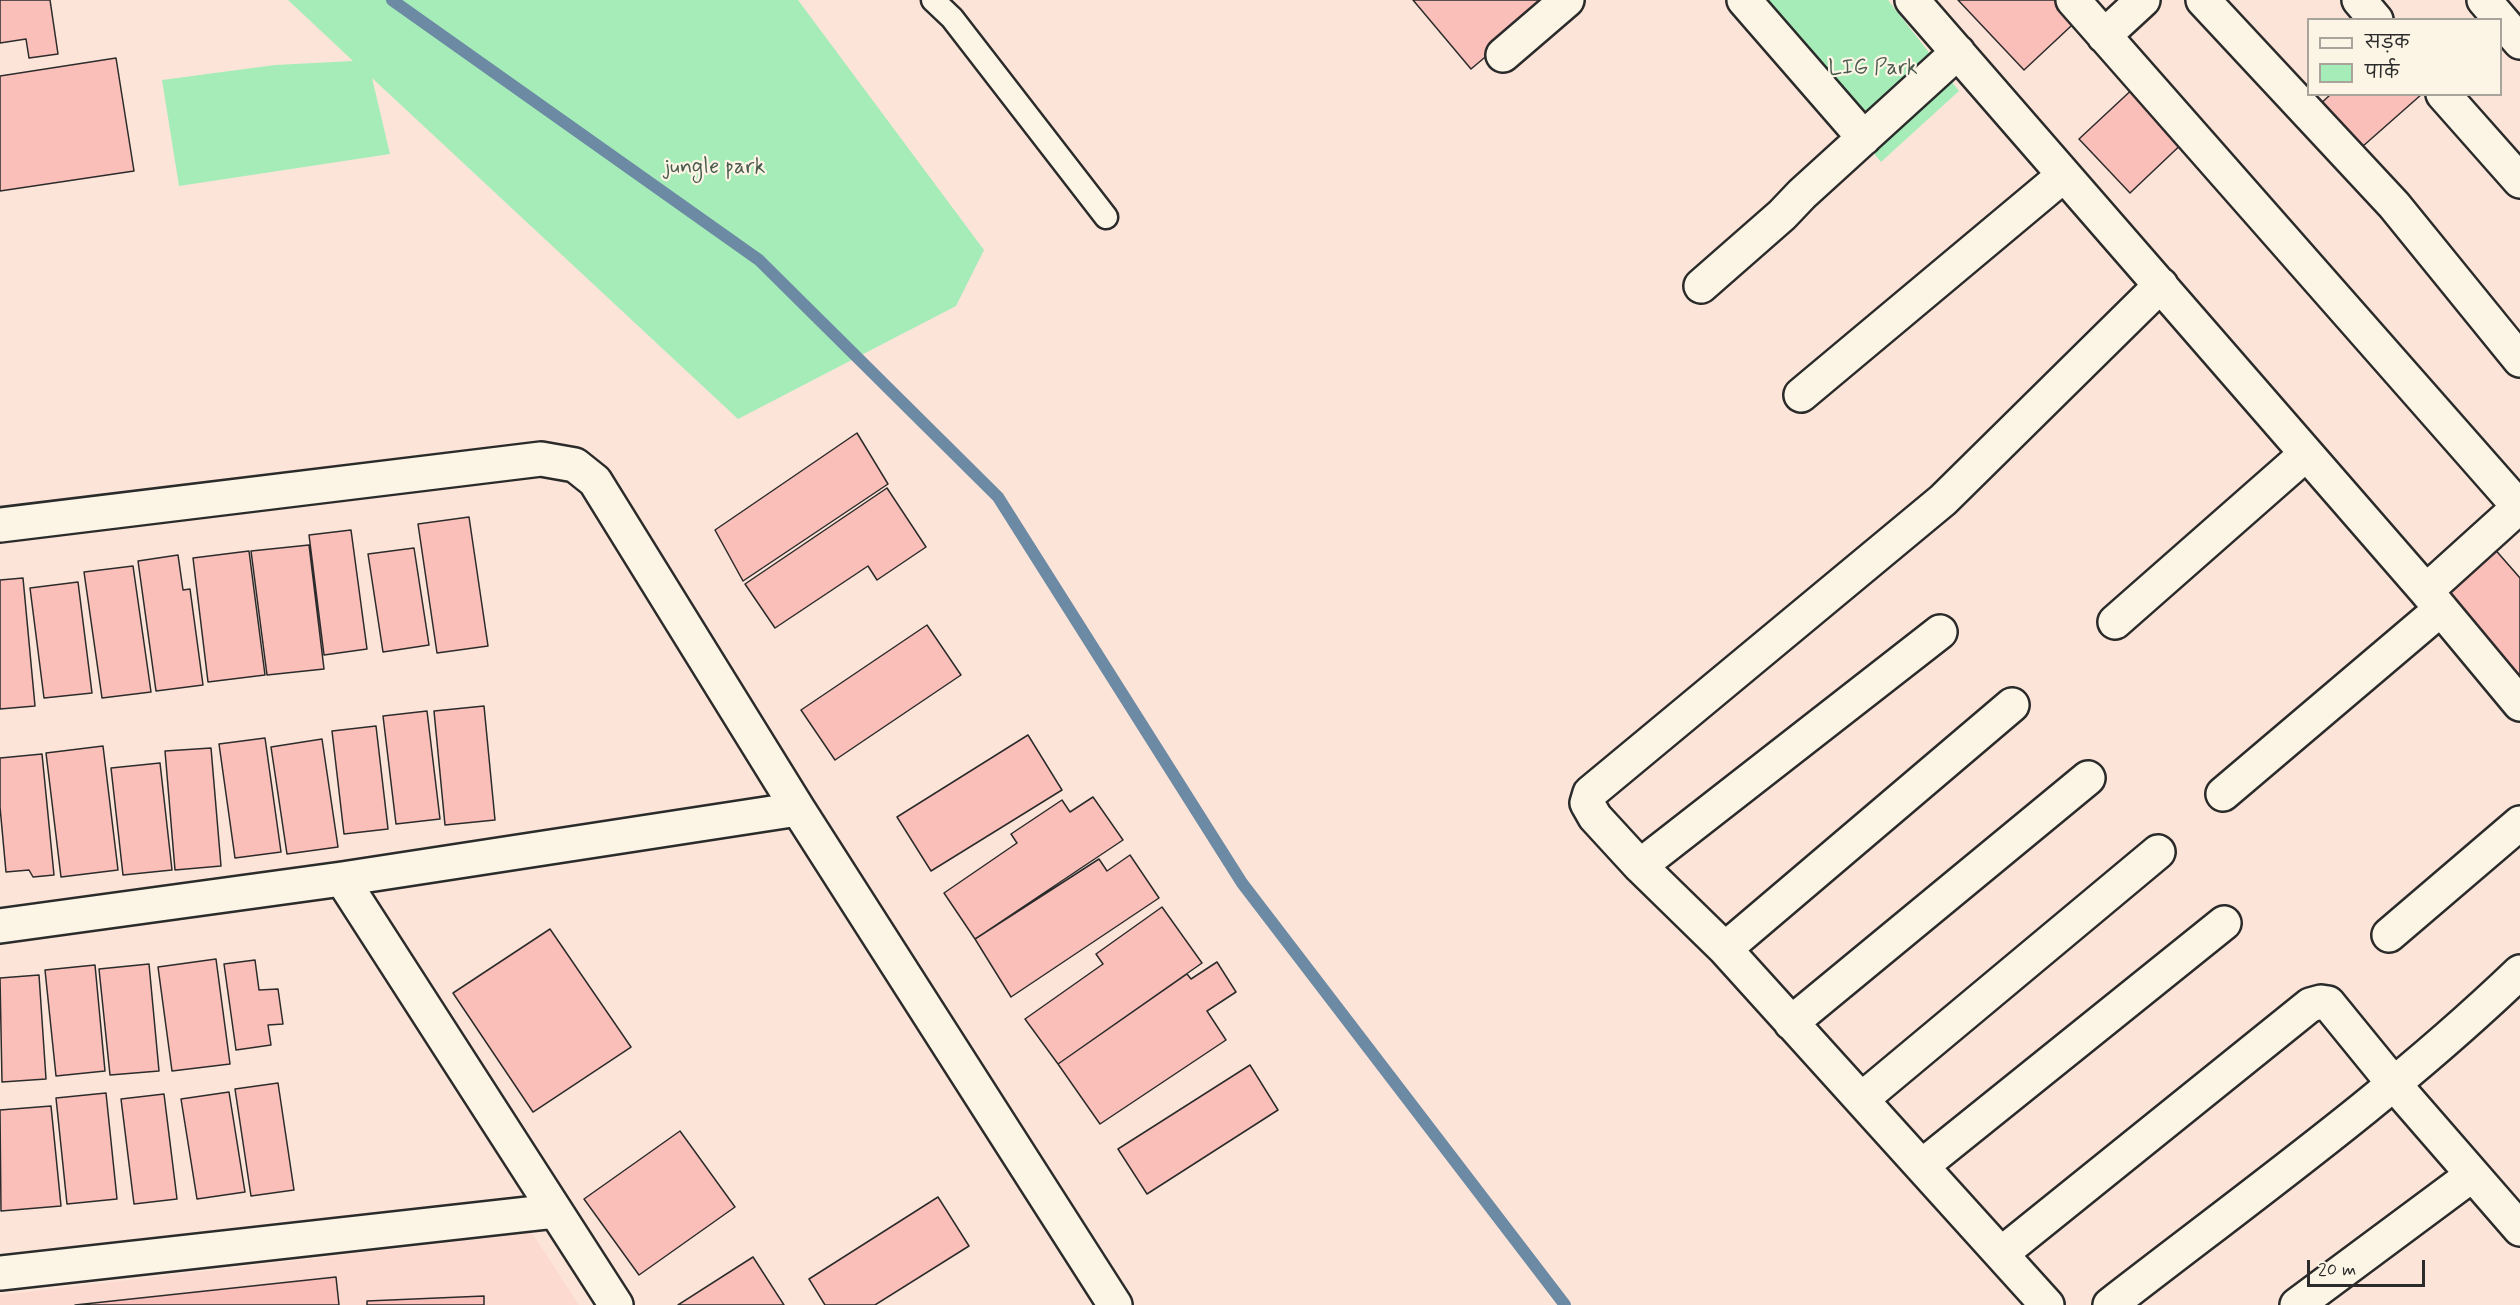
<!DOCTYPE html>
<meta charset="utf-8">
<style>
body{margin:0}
#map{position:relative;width:2520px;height:1305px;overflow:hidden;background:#fce5d8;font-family:Mynerve,"Playpen Sans Deva",sans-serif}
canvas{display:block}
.legend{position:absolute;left:2307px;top:18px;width:195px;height:78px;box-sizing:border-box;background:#fcf5e5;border:2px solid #a8a49b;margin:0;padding:8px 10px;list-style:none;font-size:18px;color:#2b2b2b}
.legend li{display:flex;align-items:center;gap:12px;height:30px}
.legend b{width:30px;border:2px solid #a8a49b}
.scale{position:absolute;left:2307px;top:1260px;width:118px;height:27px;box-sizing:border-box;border:3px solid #2b2b2b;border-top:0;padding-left:8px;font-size:18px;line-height:21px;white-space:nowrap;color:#2b2b2b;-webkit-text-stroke:4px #fcf5e5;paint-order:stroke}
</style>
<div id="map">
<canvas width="2520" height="1305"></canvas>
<ul class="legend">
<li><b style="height:8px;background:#fcf5e5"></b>सड़क</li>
<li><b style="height:16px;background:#a5ecb9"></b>पार्क</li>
</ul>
<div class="scale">20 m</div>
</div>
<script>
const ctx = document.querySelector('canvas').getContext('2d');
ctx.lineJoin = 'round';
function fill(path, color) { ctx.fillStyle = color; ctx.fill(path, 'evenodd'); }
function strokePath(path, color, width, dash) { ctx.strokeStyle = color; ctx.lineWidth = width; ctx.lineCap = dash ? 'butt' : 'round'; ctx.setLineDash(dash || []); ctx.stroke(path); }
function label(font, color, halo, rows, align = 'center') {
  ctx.font = font + ' Mynerve,sans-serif'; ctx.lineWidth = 4.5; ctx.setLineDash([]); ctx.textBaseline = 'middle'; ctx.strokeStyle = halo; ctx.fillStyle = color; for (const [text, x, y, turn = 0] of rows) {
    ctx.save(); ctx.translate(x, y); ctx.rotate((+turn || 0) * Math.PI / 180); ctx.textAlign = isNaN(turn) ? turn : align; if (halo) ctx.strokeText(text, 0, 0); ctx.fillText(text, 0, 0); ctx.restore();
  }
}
fill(new Path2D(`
 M 532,1233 L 579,1305 L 0,1305 L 0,1295 Z`), '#fcdacf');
fill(new Path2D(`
 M 288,0 L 798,0 L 984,250 L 956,306 L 738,419 L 372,78 L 390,154 L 179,186 L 162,80 L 275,65 L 353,61 Z
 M 1744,0 L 1888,0 L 1959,91 L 1881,162 Z`), '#a5ecb9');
strokePath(new Path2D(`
 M 392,0 L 759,260 L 998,497 L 1242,883 L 1565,1305`), '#6c8aa4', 12);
const building = new Path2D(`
 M 0,0 L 50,0 L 58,54 L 29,58 L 26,39 L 0,43 Z
 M 1413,0 L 1553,0 L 1471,69 Z
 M 1958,0 L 2072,0 L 2085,13 L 2024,70 Z
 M 116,58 L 134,171 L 0,191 L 0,76 Z
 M 2138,84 L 2189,137 L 2130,193 L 2079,139 Z
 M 2331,94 L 2422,94 L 2354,154 L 2315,109 Z
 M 857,433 L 888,484 L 743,581 L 715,530 Z
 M 887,488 L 926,547 L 877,580 L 868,566 L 775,628 L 745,584 Z
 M 469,517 L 488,646 L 437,653 L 418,524 Z
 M 351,530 L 367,649 L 324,655 L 309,535 Z
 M 309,545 L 324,669 L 267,675 L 251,551 Z
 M 2492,546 L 2520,578 L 2520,677 L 2442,589 Z
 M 414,548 L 429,645 L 383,652 L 368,554 Z
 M 249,551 L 265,675 L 208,682 L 193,558 Z
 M 178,555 L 183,590 L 190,589 L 203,685 L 156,691 L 138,561 Z
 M 133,566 L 151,692 L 102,698 L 84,572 Z
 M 23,578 L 35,706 L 0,709 L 0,580 Z
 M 78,582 L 92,693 L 44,698 L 30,588 Z
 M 927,625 L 961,675 L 835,760 L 801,710 Z
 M 484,706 L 495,820 L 445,825 L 434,711 Z
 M 427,711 L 440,819 L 396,824 L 383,716 Z
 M 376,726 L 388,829 L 344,834 L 332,731 Z
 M 1028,735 L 1062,790 L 931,871 L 897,817 Z
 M 265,738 L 281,852 L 235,858 L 219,744 Z
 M 322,739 L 338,847 L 287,854 L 271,747 Z
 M 103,746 L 118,870 L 61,877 L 46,753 Z
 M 211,748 L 221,866 L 175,870 L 165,751 Z
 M 42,754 L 54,875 L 33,877 L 29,870 L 6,872 L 0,807 L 0,758 Z
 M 160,763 L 172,870 L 123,875 L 111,768 Z
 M 1093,797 L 1123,840 L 975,939 L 944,893 L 1017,843 L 1011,834 L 1062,800 L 1070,812 Z
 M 1130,855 L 1159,898 L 1011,997 L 975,939 L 1099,859 L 1107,871 Z
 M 1162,907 L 1202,963 L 1058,1064 L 1025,1019 L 1103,964 L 1096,954 Z
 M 550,929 L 631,1047 L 533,1112 L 453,993 Z
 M 216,959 L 230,1064 L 172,1071 L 158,967 Z
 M 255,960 L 259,990 L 278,989 L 283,1024 L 268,1025 L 271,1045 L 236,1050 L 224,964 Z
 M 1217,962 L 1236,992 L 1207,1011 L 1226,1040 L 1100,1124 L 1058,1064 L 1187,974 L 1191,979 Z
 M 149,964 L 159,1071 L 110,1075 L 99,969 Z
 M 95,965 L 105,1071 L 56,1076 L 45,970 Z
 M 39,975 L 46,1079 L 2,1082 L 0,978 Z
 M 1250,1065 L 1278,1110 L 1147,1194 L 1118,1149 Z
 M 278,1083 L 294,1190 L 251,1196 L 235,1089 Z
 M 229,1092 L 245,1192 L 197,1199 L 181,1099 Z
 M 106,1093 L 117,1199 L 67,1204 L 56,1098 Z
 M 164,1094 L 177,1199 L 134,1204 L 121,1099 Z
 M 51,1106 L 61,1206 L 1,1211 L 0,1110 Z
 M 680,1131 L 735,1207 L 639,1275 L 584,1199 Z
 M 938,1197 L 969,1246 L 875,1305 L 825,1305 L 809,1279 Z
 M 753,1257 L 784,1305 L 678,1305 Z
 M 336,1277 L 339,1305 L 75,1305 Z
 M 484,1296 L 484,1305 L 367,1305 L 367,1301 Z`);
fill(building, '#fbbfba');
strokePath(building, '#2b2b2b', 1.5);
const service = new Path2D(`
 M 933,0 L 952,18 L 1106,217`);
const minor = new Path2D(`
 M 1744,0 L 1864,138
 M 1912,0 L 2426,591 L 2520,704
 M 2073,0 L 2520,508
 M 2203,0 L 2394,205 L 2520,360
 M 2359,0 L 2376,20
 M 2484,0 L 2520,42
 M 2104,36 L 2143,0
 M 1503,55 L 1567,0
 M 2443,94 L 2520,181
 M 1701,286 L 1782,215 L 1802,194 L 1958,52
 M 1801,395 L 2064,175
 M 0,525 L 541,459 L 575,465 L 595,481 L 798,809 L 1115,1305
 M 2426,591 L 2520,506
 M 2115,622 L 2306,454
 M 2223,794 L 2441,609
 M 1640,866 L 1940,632
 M 342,879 L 616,1305
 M 0,926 L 342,879 L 798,809
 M 2389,935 L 2520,823
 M 1725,949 L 2012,705
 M 1791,1023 L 2088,778
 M 1862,1099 L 2158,852
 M 1922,1166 L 2224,923
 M 2001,1254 L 2310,1005 L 2321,1002 L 2328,1003 L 2394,1084 L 2520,1229
 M 0,1273 L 555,1211
 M 2047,1305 L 1725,949 L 1640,866 L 1595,817 L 1587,803 L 1590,793 L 1943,500 L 2161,285
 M 2110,1305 C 2249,1197 2393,1094 2520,972
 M 2297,1305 L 2472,1175`);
strokePath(service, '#2b2b2b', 27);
strokePath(minor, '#2b2b2b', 38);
strokePath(service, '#fcf5e5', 22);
strokePath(minor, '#fcf5e5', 33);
label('22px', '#4a5b4e', '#fcf5e5', [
 ["LIG Park",1873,69],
 ["jungle park",714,168]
]);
</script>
